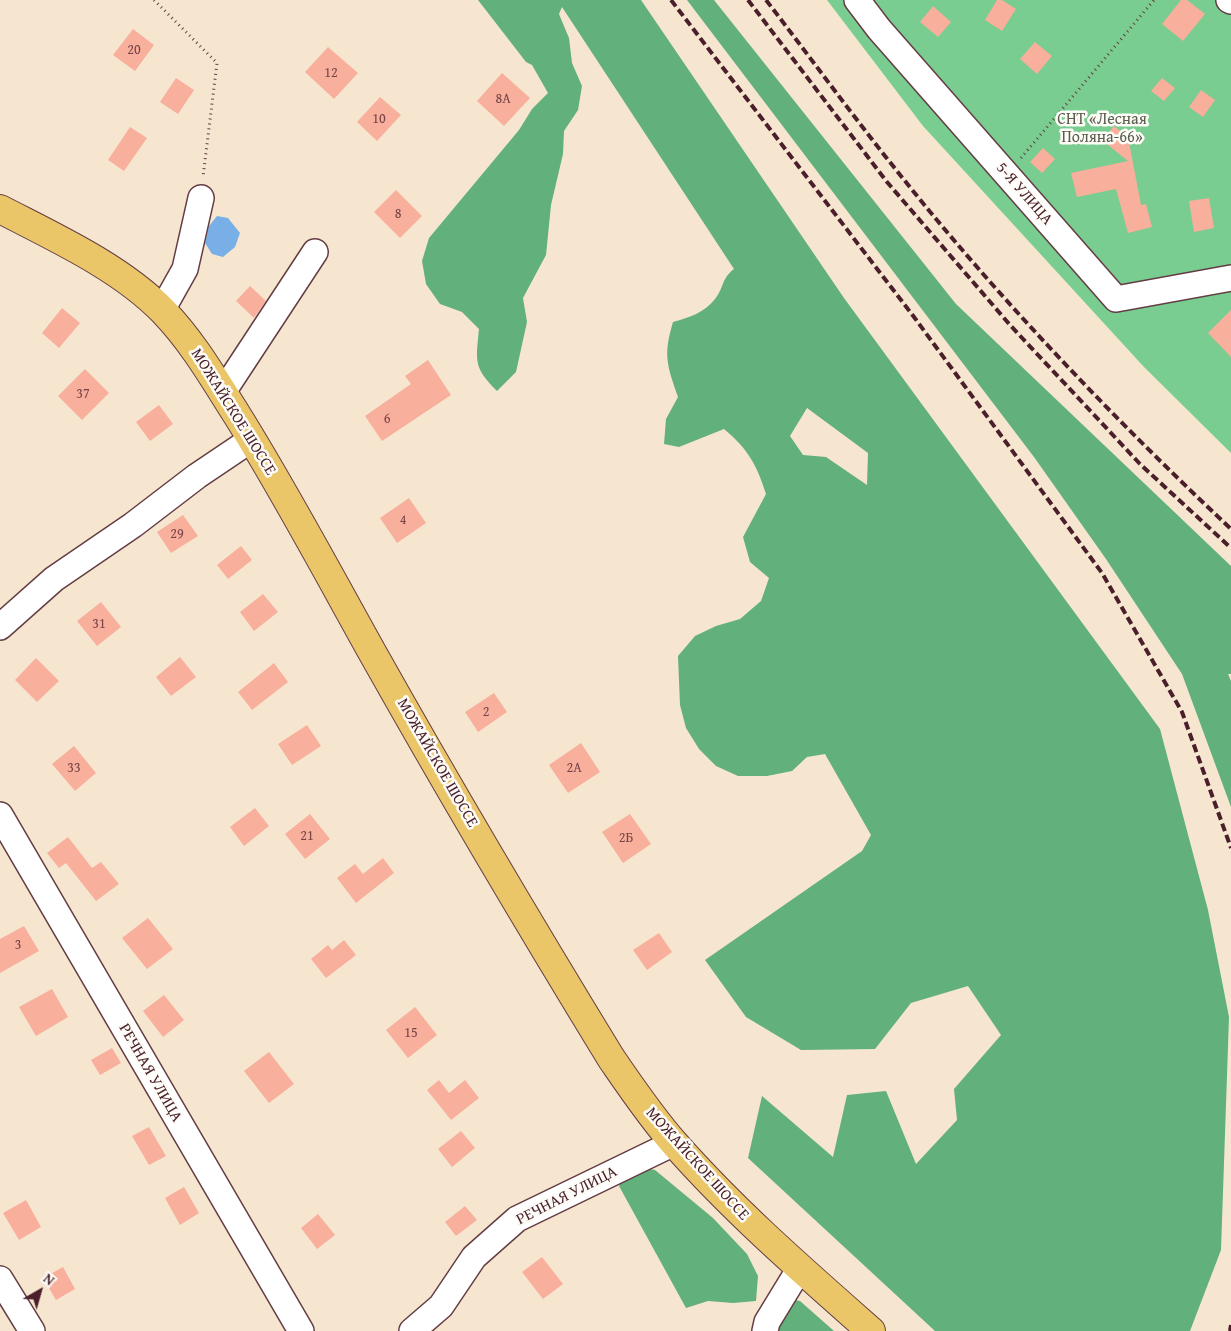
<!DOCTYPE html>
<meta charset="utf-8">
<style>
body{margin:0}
#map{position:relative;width:1231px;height:1331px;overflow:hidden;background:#f6e6d0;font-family:"Gentium Book Plus",serif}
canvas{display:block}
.north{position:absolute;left:15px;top:1266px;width:50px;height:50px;-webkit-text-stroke:4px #fdfcf7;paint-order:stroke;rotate:38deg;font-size:14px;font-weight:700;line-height:20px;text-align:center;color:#4a1f2b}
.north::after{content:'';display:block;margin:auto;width:18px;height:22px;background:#4a1f2b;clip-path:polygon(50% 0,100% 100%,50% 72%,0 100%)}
</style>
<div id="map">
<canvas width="1231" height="1331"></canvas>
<div class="north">N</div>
</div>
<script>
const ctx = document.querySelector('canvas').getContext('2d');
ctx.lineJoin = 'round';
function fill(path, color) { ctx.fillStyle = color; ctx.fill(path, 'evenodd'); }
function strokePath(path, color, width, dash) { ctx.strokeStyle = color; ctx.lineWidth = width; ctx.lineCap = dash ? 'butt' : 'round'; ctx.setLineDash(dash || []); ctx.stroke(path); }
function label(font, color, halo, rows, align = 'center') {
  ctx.font = font + ' "Gentium Book Plus",serif'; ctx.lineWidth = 5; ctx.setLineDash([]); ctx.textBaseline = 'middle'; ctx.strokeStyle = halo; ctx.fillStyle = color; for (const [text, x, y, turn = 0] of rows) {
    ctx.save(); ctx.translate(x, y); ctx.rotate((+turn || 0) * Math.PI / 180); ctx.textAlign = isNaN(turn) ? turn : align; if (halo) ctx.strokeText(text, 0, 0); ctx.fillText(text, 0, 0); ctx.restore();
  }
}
fill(new Path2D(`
 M 827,0 L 1231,0 L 1231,453 L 1144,367 L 923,126 Z`), '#79cd90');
fill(new Path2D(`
 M 478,0 L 641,0 L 844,298 L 1160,729 L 1208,910 L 1229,1017 L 1221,1250 L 1190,1331 L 935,1331 L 748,1158 L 762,1096 L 833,1157 L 847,1095 L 886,1091 L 916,1164 L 957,1120 L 954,1089 L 1001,1035 L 968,986 L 911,1003 L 875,1049 L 801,1050 L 746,1017 L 705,960 L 862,851 L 871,835 L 825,754 L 807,757 L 792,771 L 767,776 L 738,776 L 716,766 L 699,749 L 686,728 L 680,705 L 678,656 L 695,636 L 716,626 L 740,619 L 761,601 L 769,578 L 750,562 L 743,537 L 766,494 C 757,465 748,449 724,429 L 679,447 L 664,444 L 666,419 L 678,397 C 667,365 663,355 673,322 C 690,317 704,313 715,299 C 724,288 721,279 734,269 L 562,7 L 559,14 L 569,38 L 572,63 L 582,86 L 578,110 L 564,131 L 563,154 L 551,205 L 546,255 L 523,298 L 527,322 L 516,372 L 497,391 C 473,367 476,361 479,329 L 462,312 L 440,304 L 426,284 L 422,261 L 429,238 L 519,130 L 532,109 L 548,93 L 532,65 L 526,62 ZM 807,408 L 868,453 L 867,485 L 826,457 L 803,455 L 790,436 Z
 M 687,0 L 714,0 L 956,304 L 1231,566 L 1231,674 L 1228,674 L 1231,681 L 1231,807 L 1182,674 L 1106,559 L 1034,457 Z
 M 630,1165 L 655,1170 L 713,1218 L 747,1254 L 758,1276 L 756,1301 L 733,1303 L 708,1301 L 686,1308 L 619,1186 Z
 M 777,1296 L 800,1301 L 834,1331 L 768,1331 Z`), '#62b07a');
fill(new Path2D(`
 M 217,216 L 228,218 L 240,233 L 235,247 L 223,257 L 212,254 L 205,243 L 209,226 Z`), '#77afe6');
fill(new Path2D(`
 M 997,0 L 1002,0 L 1016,9 L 1002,31 L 985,20 Z
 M 1181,0 L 1187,0 L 1205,14 L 1183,41 L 1162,24 Z
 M 933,6 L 951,22 L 938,37 L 920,22 Z
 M 133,29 L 154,45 L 135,71 L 113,55 Z
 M 1035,42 L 1052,56 L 1037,74 L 1020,59 Z
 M 328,47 L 358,73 L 334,99 L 305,72 Z
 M 502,73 L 530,98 L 504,126 L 477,101 Z
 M 176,78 L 194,90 L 178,114 L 160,102 Z
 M 1162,78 L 1175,88 L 1164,101 L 1151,91 Z
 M 1201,90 L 1215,100 L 1203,117 L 1189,107 Z
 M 380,97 L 401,115 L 377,141 L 357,122 Z
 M 1114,126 L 1128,137 L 1141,205 L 1146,204 L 1152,227 L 1128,233 L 1116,189 L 1077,197 L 1071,173 L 1128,161 L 1102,140 Z
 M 130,127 L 147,138 L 124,171 L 108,160 Z
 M 1043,148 L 1055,159 L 1042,173 L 1030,162 Z
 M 396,190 L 422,216 L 400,238 L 374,212 Z
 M 1209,198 L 1214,228 L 1194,232 L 1189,201 Z
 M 250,286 L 266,301 L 254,318 L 236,301 Z
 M 62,308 L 80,323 L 59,348 L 42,333 Z
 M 1231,310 L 1231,357 L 1208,333 Z
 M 428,360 L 451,395 L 382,441 L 365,416 L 411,384 L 405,376 Z
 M 85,369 L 109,393 L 82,420 L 58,396 Z
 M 159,405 L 173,424 L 150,441 L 136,422 Z
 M 409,498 L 426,523 L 397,543 L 380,518 Z
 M 183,515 L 198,536 L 171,553 L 157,532 Z
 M 241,546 L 252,560 L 228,579 L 217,565 Z
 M 263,594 L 278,612 L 254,631 L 240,612 Z
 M 101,602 L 121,627 L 97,646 L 77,621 Z
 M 180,657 L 196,677 L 171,696 L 156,677 Z
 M 36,658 L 59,681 L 37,702 L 15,680 Z
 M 274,663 L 288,682 L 252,710 L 238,692 Z
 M 494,693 L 507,712 L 478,732 L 465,712 Z
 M 307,725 L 321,746 L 292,765 L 278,744 Z
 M 581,743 L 600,772 L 568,793 L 549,765 Z
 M 74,746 L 96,773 L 75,791 L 52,764 Z
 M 255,808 L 269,826 L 244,846 L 230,827 Z
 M 310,814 L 330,839 L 305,859 L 285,834 Z
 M 630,814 L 651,844 L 623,863 L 602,832 Z
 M 68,837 L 92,868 L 101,862 L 119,884 L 96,901 L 66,863 L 59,868 L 47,853 Z
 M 383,858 L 394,873 L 356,903 L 337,878 L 355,864 L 363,874 Z
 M 148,918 L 173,949 L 147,969 L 122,938 Z
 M 24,926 L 39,951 L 0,973 L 0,939 Z
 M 659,933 L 672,952 L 647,970 L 633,950 Z
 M 344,940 L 356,955 L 326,978 L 311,959 L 328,945 L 332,950 Z
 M 52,989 L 68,1017 L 36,1036 L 19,1007 Z
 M 164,995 L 184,1020 L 163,1037 L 143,1011 Z
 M 415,1007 L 437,1035 L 408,1058 L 386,1030 Z
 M 112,1048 L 121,1063 L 100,1075 L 91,1060 Z
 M 269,1052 L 294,1084 L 269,1103 L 244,1071 Z
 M 439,1080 L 449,1093 L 465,1080 L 479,1098 L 451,1120 L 427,1090 Z
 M 149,1127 L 166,1156 L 149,1165 L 132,1136 Z
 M 461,1131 L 475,1148 L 452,1167 L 438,1149 Z
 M 184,1187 L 199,1213 L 180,1225 L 165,1198 Z
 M 26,1200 L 41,1227 L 19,1240 L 3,1213 Z
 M 465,1206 L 477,1220 L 456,1236 L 445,1222 Z
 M 318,1214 L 335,1235 L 317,1249 L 301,1228 Z
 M 542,1257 L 563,1284 L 543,1299 L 522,1272 Z
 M 63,1267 L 75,1289 L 56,1300 L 43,1278 Z`), '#f8af9c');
const minor = new Path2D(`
 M 857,0 L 879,29 L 1116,299 L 1231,278
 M 1229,0 L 1231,1
 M 162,310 L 185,269 L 201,198
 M 223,392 L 315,252
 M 0,627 L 54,579 L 133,525 L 197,476 L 252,439
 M 0,815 L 301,1331
 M 0,1279 L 32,1331
 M 412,1331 L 441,1306 L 474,1257 L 517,1219 L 674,1143
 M 765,1331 L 767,1322 L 800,1268`);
const major = new Path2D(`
 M 0,209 C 54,237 120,267 163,311 C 193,342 214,379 237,415 C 285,492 328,573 372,652 C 449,789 529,924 611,1058 C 631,1087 651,1117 675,1144 C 735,1212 803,1271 871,1331`);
strokePath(minor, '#643d44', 28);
strokePath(major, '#643d44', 30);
strokePath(new Path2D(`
 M 154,0 L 217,63 L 203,177
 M 1021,158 L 1154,0`), '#643d44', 3, [1, 4]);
strokePath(minor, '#fff', 25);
strokePath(major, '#ebc669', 28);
strokePath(new Path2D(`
 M 671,0 L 914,317 L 1102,573 L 1182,712 L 1231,848
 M 748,0 L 887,182 L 1010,325 L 1140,464 L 1231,548
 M 766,0 C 810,57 852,115 897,171 C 998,298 1112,417 1231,529
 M 1230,1331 L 1231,1325`), '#4a1f2b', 4, [8, 4]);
label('14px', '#764347', null, [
 ["20",134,50],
 ["12",331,73],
 ["8А",503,99],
 ["10",379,119],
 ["8",398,214],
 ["37",83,394],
 ["6",387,419],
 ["4",403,520],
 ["29",177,534],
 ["31",99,624],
 ["2",486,712],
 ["33",74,768],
 ["2А",574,768],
 ["21",307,836],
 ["2Б",626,838],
 ["3",18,945],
 ["15",411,1033]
]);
label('16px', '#5a5c4e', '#fdfcf7', [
 ["СНТ «Лесная",1102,120],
 ["Поляна-66»",1102,138]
]);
label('16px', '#4a1f2b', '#fdfcf7', [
 ["5-Я УЛИЦА",1024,194,49],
 ["МОЖАЙСКОЕ ШОССЕ",233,412,58],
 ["МОЖАЙСКОЕ ШОССЕ",437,763,60],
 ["РЕЧНАЯ УЛИЦА",150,1073,60],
 ["МОЖАЙСКОЕ ШОССЕ",697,1164,48],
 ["РЕЧНАЯ УЛИЦА",567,1196,-27]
]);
</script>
